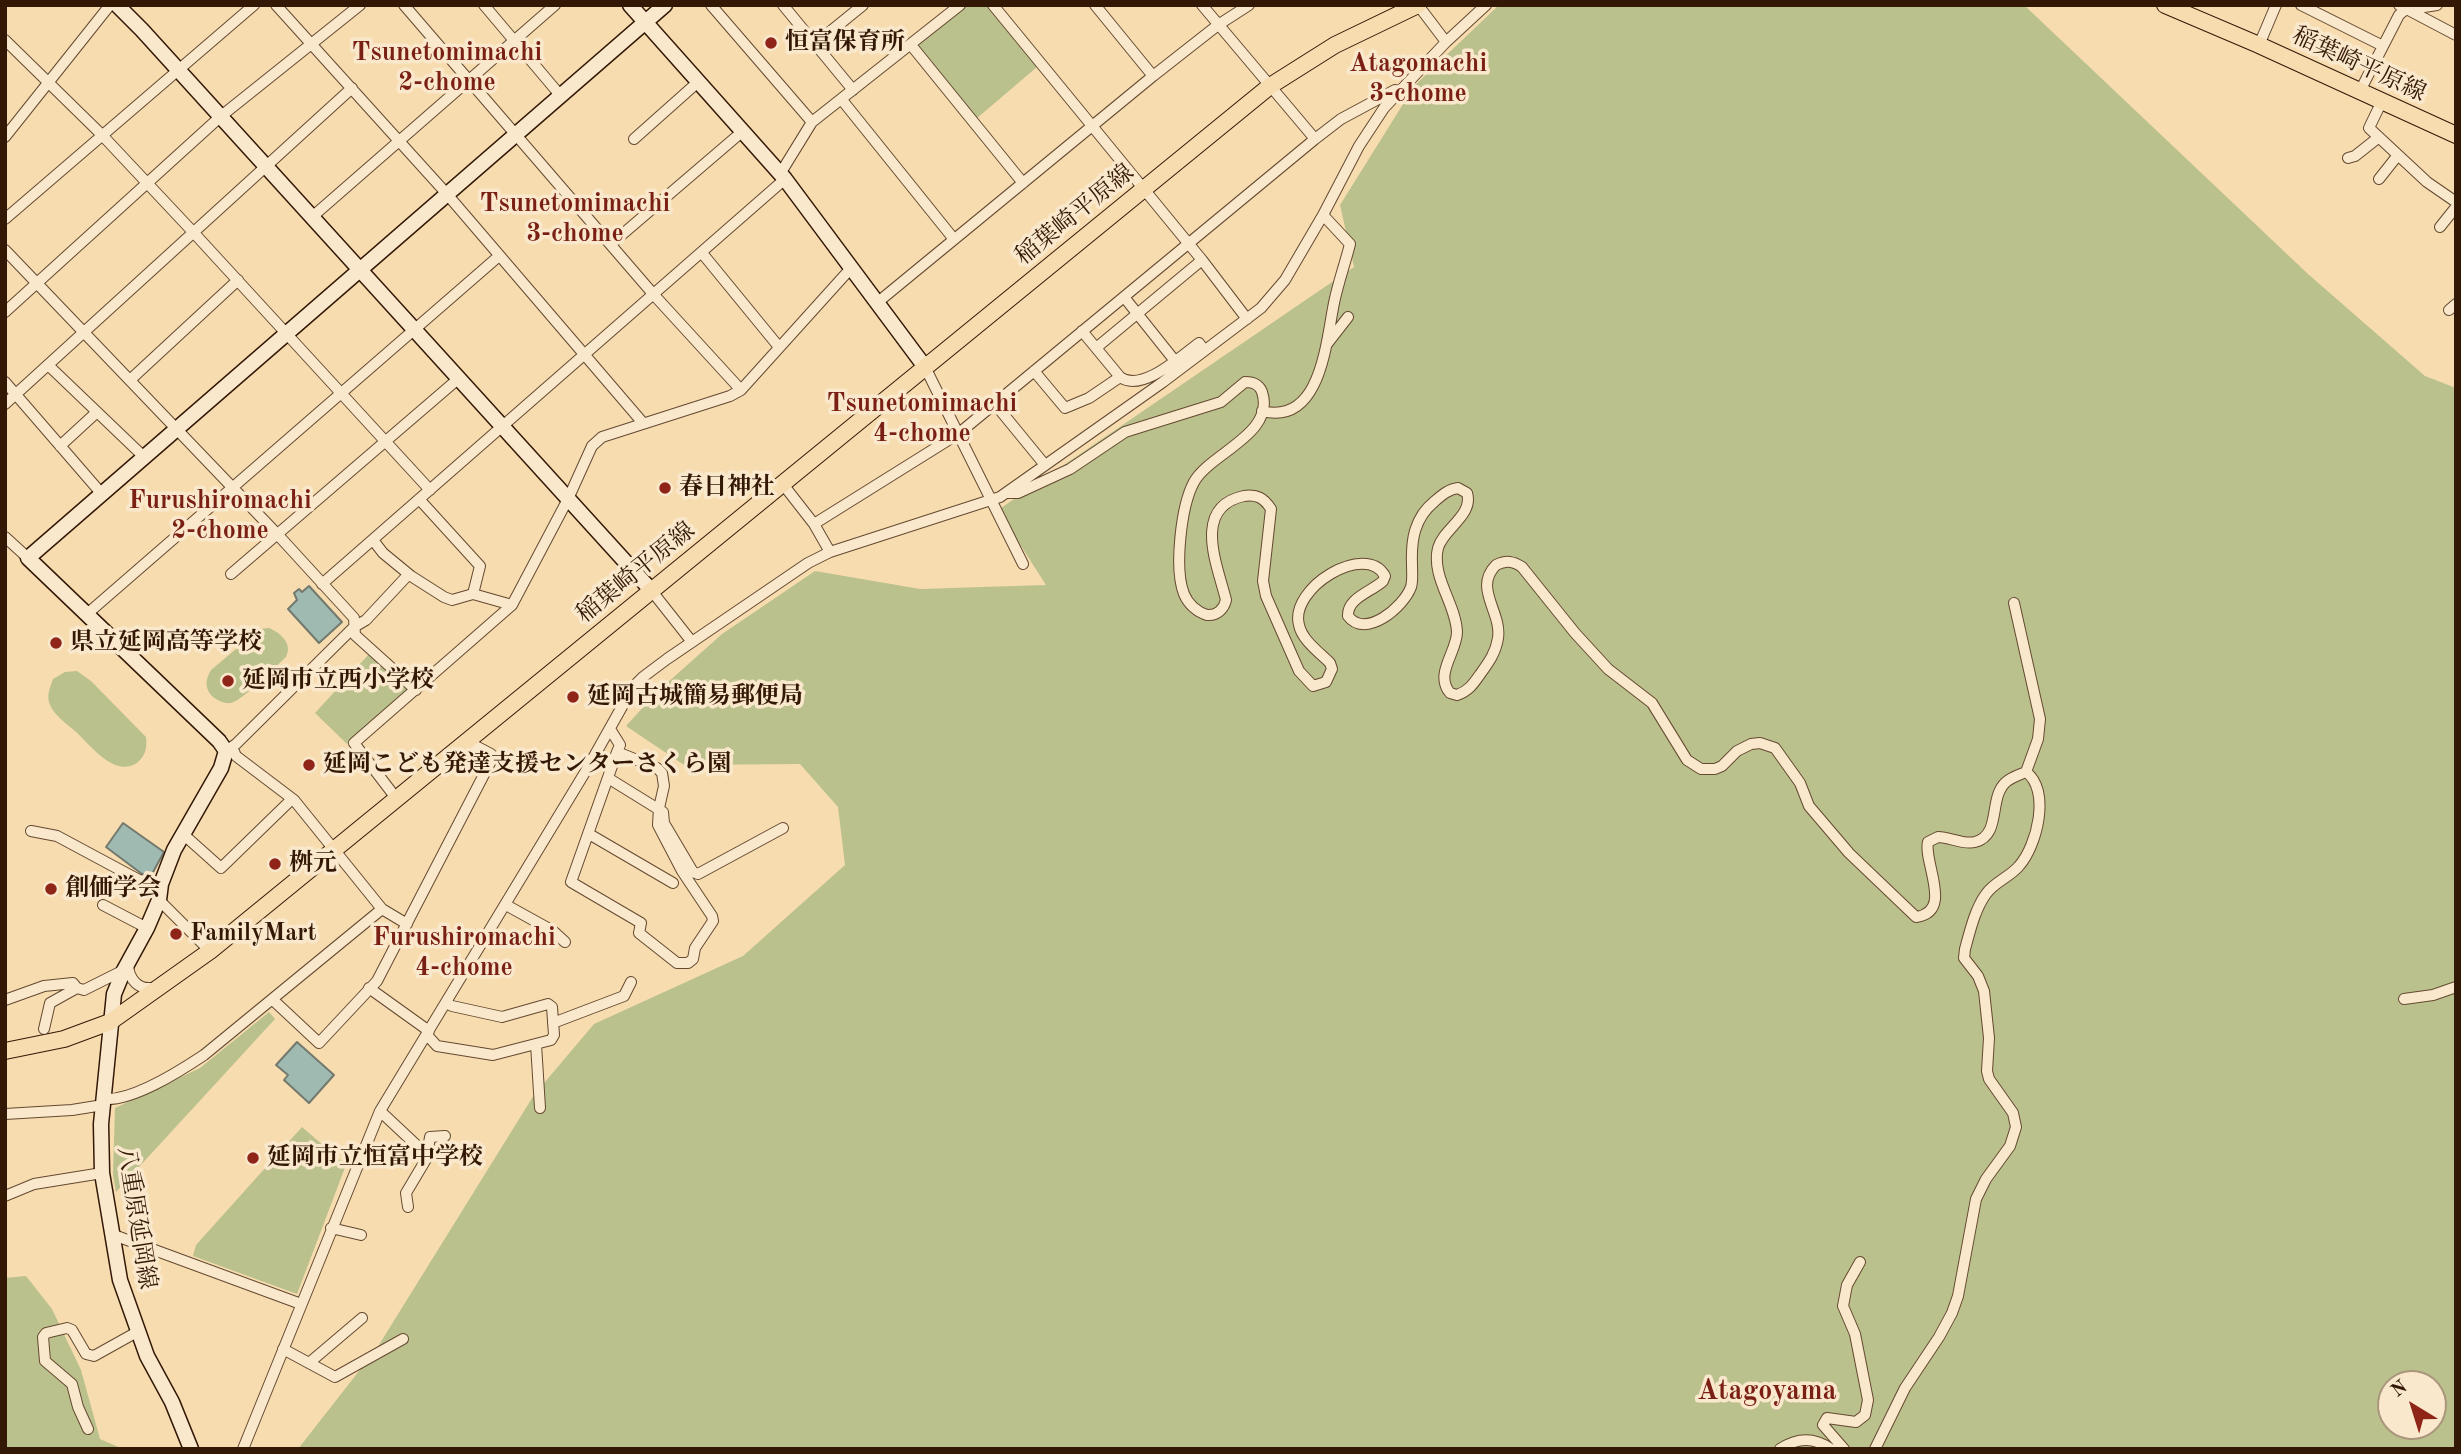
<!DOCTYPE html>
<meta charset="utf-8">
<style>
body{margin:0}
#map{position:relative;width:2461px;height:1454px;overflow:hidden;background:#f7dcb0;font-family:"Old Standard TT",serif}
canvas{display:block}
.frame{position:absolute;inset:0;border:7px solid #331806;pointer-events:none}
.north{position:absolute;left:2377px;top:1370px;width:70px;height:70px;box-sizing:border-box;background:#fae8cc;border:2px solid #aa957d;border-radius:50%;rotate:322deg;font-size:19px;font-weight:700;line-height:28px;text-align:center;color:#331806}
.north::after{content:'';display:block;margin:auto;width:24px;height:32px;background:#8f2418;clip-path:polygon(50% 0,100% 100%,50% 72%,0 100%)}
</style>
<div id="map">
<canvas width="2461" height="1454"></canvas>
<div class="frame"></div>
<div class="north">N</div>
</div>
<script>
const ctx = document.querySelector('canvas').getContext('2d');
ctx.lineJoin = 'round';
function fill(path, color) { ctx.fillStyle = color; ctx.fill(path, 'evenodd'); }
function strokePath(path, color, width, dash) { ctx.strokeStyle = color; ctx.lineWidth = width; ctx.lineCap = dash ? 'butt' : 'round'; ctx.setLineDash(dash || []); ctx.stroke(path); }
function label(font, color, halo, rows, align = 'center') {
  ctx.font = font + ' "Old Standard TT","Noto Serif JP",serif'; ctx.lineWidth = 7; ctx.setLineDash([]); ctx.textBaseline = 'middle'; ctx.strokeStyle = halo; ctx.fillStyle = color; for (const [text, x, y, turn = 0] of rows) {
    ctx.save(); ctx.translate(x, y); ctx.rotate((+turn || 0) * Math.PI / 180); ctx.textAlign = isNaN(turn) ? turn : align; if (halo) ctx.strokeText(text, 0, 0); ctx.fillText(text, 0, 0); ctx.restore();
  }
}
fill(new Path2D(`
 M 966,5 L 986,5 L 1037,67 L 976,119 L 919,48 L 919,44 Z
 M 1499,5 L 2024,5 L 2308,274 L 2425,376 L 2456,388 L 2456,1449 L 298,1449 L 377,1348 L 534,1095 L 594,1024 L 743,956 L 845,865 L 838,807 L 800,764 L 684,765 L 626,726 L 657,692 L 722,634 L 815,571 L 920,589 L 1046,585 L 998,510 L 1354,267 L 1340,205 L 1415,85 ZM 2391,1384 L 2433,1384 L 2433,1426 L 2391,1426 Z
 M 269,628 C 281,633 293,644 286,657 C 276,666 242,701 231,703 C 224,704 216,700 211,695 C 204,686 206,679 211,670 L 260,629 Z
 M 369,654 L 408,690 L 347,744 L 315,713 Z
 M 77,671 L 91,681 L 146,737 C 147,747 146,755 138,762 C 116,779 92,747 76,732 C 68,725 54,715 50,705 C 46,695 50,688 53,679 L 65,672 Z
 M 269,1012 L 275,1019 L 116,1192 L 113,1175 L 115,1108 L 200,1068 Z
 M 302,1127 L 346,1165 L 297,1294 L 193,1256 L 196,1245 Z
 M 26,1276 L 52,1309 L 81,1370 L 100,1439 L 123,1449 L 5,1449 L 5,1278 Z`), '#bac18d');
const water = new Path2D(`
 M 309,586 L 342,622 L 319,643 L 288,609 L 297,600 L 294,593 L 299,589 L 302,592 Z
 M 123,823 L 164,852 L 152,874 L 142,874 L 106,847 Z
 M 297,1042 L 334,1075 L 309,1103 L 284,1080 L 288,1075 L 276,1065 Z`);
fill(water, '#9ebab1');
strokePath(water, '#73796d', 2);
const street = new Path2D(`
 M 276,5 L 446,193 L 643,423
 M 404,5 L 654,295 L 741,390
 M 484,5 L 560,95
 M 711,5 L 812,122
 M 783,5 L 853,90
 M 993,5 L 1202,260 L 1247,319
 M 1095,5 L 1153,76
 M 1202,5 L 1315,139
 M 1418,5 L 1446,42
 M 2301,5 L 2383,46
 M 2399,5 L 2456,35
 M 5,40 L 102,135 L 194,233 L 430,490
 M 815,44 L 863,5
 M 911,45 L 1023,183
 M 2259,45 L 2276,5
 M 2360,91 L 2399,15 L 2405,10 L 2437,5
 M 842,100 L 953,238
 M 2382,101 L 2369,128 L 2427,182 L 2456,202
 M 5,137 L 110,5
 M 634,139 L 698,82
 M 2348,158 L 2355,156 L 2379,137
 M 780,174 L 812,122 L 960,5
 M 2379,179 L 2398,155
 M 312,217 L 555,5
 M 5,219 L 254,5
 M 2440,227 L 2456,207
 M 611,244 L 743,131
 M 5,250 L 278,535 L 354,618 L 355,635 L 416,690
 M 702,253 L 779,347
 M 1124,297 L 1175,361
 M 878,302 L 1153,76 L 1218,25 L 1249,5
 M 2449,310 L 2456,304
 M 5,312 L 220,117 L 360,5
 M 1327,344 L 1348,317
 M 1096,348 L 1202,260
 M 48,365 L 143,456
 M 925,367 L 1023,564
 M 1034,371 L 1065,408 L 1089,398 L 1120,377 L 1082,331
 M 1120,377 C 1142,393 1181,356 1199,343 L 1204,350
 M 130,380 L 238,280
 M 5,382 L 101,493
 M 5,404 L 352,88
 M 995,404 L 1045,465
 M 1262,411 C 1321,426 1326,342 1334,303 C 1338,283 1345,264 1350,244 L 1323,215
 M 60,446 L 97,412
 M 782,483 L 814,524 L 830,552
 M 1006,493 L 1018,493 L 1070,469 L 1125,432 L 1221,402 L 1245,382 C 1253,382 1259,384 1262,392 C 1276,434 1210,453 1194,482 C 1181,506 1174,569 1184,594 C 1188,604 1197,612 1207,615 C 1217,616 1224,609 1226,600 C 1218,567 1191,507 1244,496 C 1257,494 1264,498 1271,509 L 1263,581 L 1266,596 L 1299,671 L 1313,686 L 1326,682 L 1332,669 L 1330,663 C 1319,652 1302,640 1299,625 C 1289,588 1366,541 1385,576 L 1383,581 C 1371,592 1347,598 1348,616 C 1365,639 1403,608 1411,587 C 1413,580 1412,572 1412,565 C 1411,540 1414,518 1435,501 C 1442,495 1449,489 1458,488 L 1467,493 C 1474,515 1443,529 1438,548 C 1431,577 1456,604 1457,632 C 1457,652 1434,674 1450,693 L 1457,695 C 1469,691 1474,683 1481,673 C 1489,662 1496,652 1498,638 C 1502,612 1473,588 1496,565 C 1506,560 1513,561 1522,567 L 1575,633 L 1608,669 L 1652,703 L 1687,760 L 1701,769 L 1715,769 L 1722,766 L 1737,751 L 1751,744 L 1760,743 L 1775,748 L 1800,783 L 1809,806 L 1849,853 L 1916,917 C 1954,912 1923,862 1928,842 L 1938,837 C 1950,837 1963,845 1975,842 C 2002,835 1988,798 2006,782 C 2012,777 2019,775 2026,772 C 2051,790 2037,846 2019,866 C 2010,877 1994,882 1986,894 C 1975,909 1970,931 1965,949 L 1964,958 L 1978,976 L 1984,991 L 1989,1038 L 1987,1071 L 1989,1079 L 2013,1113 L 2016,1127 L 2010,1146 L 1986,1179 L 1976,1199 L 1958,1296 L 1952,1313 L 1939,1337 L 1905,1388 L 1875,1449
 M 419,499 L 480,566 L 473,594
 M 814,524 L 958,434 L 1315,139 L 1341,119 L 1395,90
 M 5,537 L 28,558
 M 373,540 L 383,553 L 411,576
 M 231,574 L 458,379
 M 322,584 L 785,179
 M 651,590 L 692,642
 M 2014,603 L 2040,719 L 2038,739 L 2026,772
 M 87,614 L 499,256
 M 610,729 L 620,745 L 617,752 L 657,768 L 662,773 L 664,786 L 659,808 L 658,825 L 682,871 L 712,916 L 713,921 L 695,948 L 693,959 L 688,963 L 677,963 L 639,933 L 641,923 L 571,882 L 617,752
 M 232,747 L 236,756 L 294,800 L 382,909 L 407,924
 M 226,751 L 236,744 L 354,627 L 366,620 L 407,576 L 411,576 L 444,597 L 452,600 L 473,594 L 512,605
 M 608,778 L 663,812 L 664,823 L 693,872 L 698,874 L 783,828
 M 396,798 L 354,743 L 512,605 L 568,499 L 592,446 L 602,437 L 730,396 L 741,390 L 852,267
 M 31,831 L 57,836 L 139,880 L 161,884
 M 183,834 L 221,868 L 292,799
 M 589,834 L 673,883
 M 159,900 L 210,951
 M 103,905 L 147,928
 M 506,905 L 553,931 L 565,942
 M 128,963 C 128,979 139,992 156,987
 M 369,988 L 429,1031
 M 2404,999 L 2433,995 L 2456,987
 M 5,1000 L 44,986 L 73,983 L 77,988 L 84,990 L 124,970
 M 273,1000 L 319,1043 L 377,981 L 492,759 L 491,754 L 466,741
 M 553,1023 L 624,996 L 631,982
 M 44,1029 L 50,1003 L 77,988
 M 427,1035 L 437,1046 L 493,1055 L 551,1040 L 554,1035 L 552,1007 L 548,1004 L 502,1017 L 452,1006 L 446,1003
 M 536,1044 L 540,1108
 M 103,1099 C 132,1102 180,1071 204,1055 L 382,909
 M 380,1111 L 428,1156 L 406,1193 L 408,1207
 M 5,1114 L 72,1110 L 103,1105
 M 427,1155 L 430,1137 L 445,1136
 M 5,1196 L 34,1184 L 102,1173
 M 331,1228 L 361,1235
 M 111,1234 L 301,1304
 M 283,1349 L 335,1377 L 403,1339
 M 309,1363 L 362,1318
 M 88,1429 L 78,1407 L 72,1384 L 45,1361 L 43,1337 L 46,1333 L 67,1328 L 72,1330 L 86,1354 L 94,1356 L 137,1332
 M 243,1449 L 380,1111 L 587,769 L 633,687 L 643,677 L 667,659 L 808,563 L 830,552 L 1000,497 L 1163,382 L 1261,308 L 1285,280 L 1323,215 L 1359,146 L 1384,108 L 1446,42 L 1486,5
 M 1780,1449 C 1798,1437 1814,1437 1831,1449
 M 1844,1449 L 1823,1425 L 1827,1418 L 1856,1422 L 1865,1415 L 1868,1400 L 1855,1334 L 1843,1306 L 1847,1285 L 1860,1262`);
const secondary = new Path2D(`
 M 117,5 L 142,30 L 651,590
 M 630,5 L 785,179 L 925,367
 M 191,1449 L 172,1402 L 147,1356 L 120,1280 L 102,1173 L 101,1124 L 114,994 L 124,970 L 147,928 L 159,900 L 161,884 L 174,850 L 221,768 L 226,751 L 219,741 L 28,558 L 665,5`);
const primary = new Path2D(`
 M 2165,5 L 2259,45 L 2456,135
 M 5,1051 L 64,1039 L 110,1022 L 210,951 L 1270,86 L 1335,45 L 1418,5`);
strokePath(street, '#644930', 12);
strokePath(secondary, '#331806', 17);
strokePath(primary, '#331806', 18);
strokePath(street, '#fae8cc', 10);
strokePath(secondary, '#fae8cc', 14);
strokePath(primary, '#f7dcb0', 16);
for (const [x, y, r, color] of [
 [771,43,7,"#8f2418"],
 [665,488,7,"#8f2418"],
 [56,643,7,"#8f2418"],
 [228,681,7,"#8f2418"],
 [573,697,7,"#8f2418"],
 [309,765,7,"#8f2418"],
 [275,864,7,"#8f2418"],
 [51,889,7,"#8f2418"],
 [176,934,7,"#8f2418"],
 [253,1158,7,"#8f2418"]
]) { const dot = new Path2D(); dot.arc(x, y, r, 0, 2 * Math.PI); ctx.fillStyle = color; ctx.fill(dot); strokePath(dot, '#fae8cc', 2.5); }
label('bold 24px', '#331806', '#fae8cc', [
 ["恒富保育所",785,43],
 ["春日神社",679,488],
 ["県立延岡高等学校",70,643],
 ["延岡市立西小学校",242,681],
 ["延岡古城簡易郵便局",587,697],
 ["延岡こども発達支援センターさくら園",323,765],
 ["桝元",289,864],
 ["創価学会",65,889],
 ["FamilyMart",190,934],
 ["延岡市立恒富中学校",267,1158]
], 'left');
label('24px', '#331806', '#fae8cc', [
 ["稲葉崎平原線",2359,65,25],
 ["稲葉崎平原線",1075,215,-39],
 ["稲葉崎平原線",636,573,-39],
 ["八重原延岡線",136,1218,81]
]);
label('bold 26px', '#7a1f14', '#fae8cc', [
 ["Tsunetomimachi",447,53],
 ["2-chome",447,83],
 ["Atagomachi",1418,64],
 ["3-chome",1418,94],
 ["Tsunetomimachi",575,204],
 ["3-chome",575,234],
 ["Tsunetomimachi",922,404],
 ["4-chome",922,434],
 ["Furushiromachi",220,501],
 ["2-chome",220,531],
 ["Furushiromachi",464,938],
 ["4-chome",464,968]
]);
label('bold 28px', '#7a1f14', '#fae8cc', [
 ["Atagoyama",1767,1392]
]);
</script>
